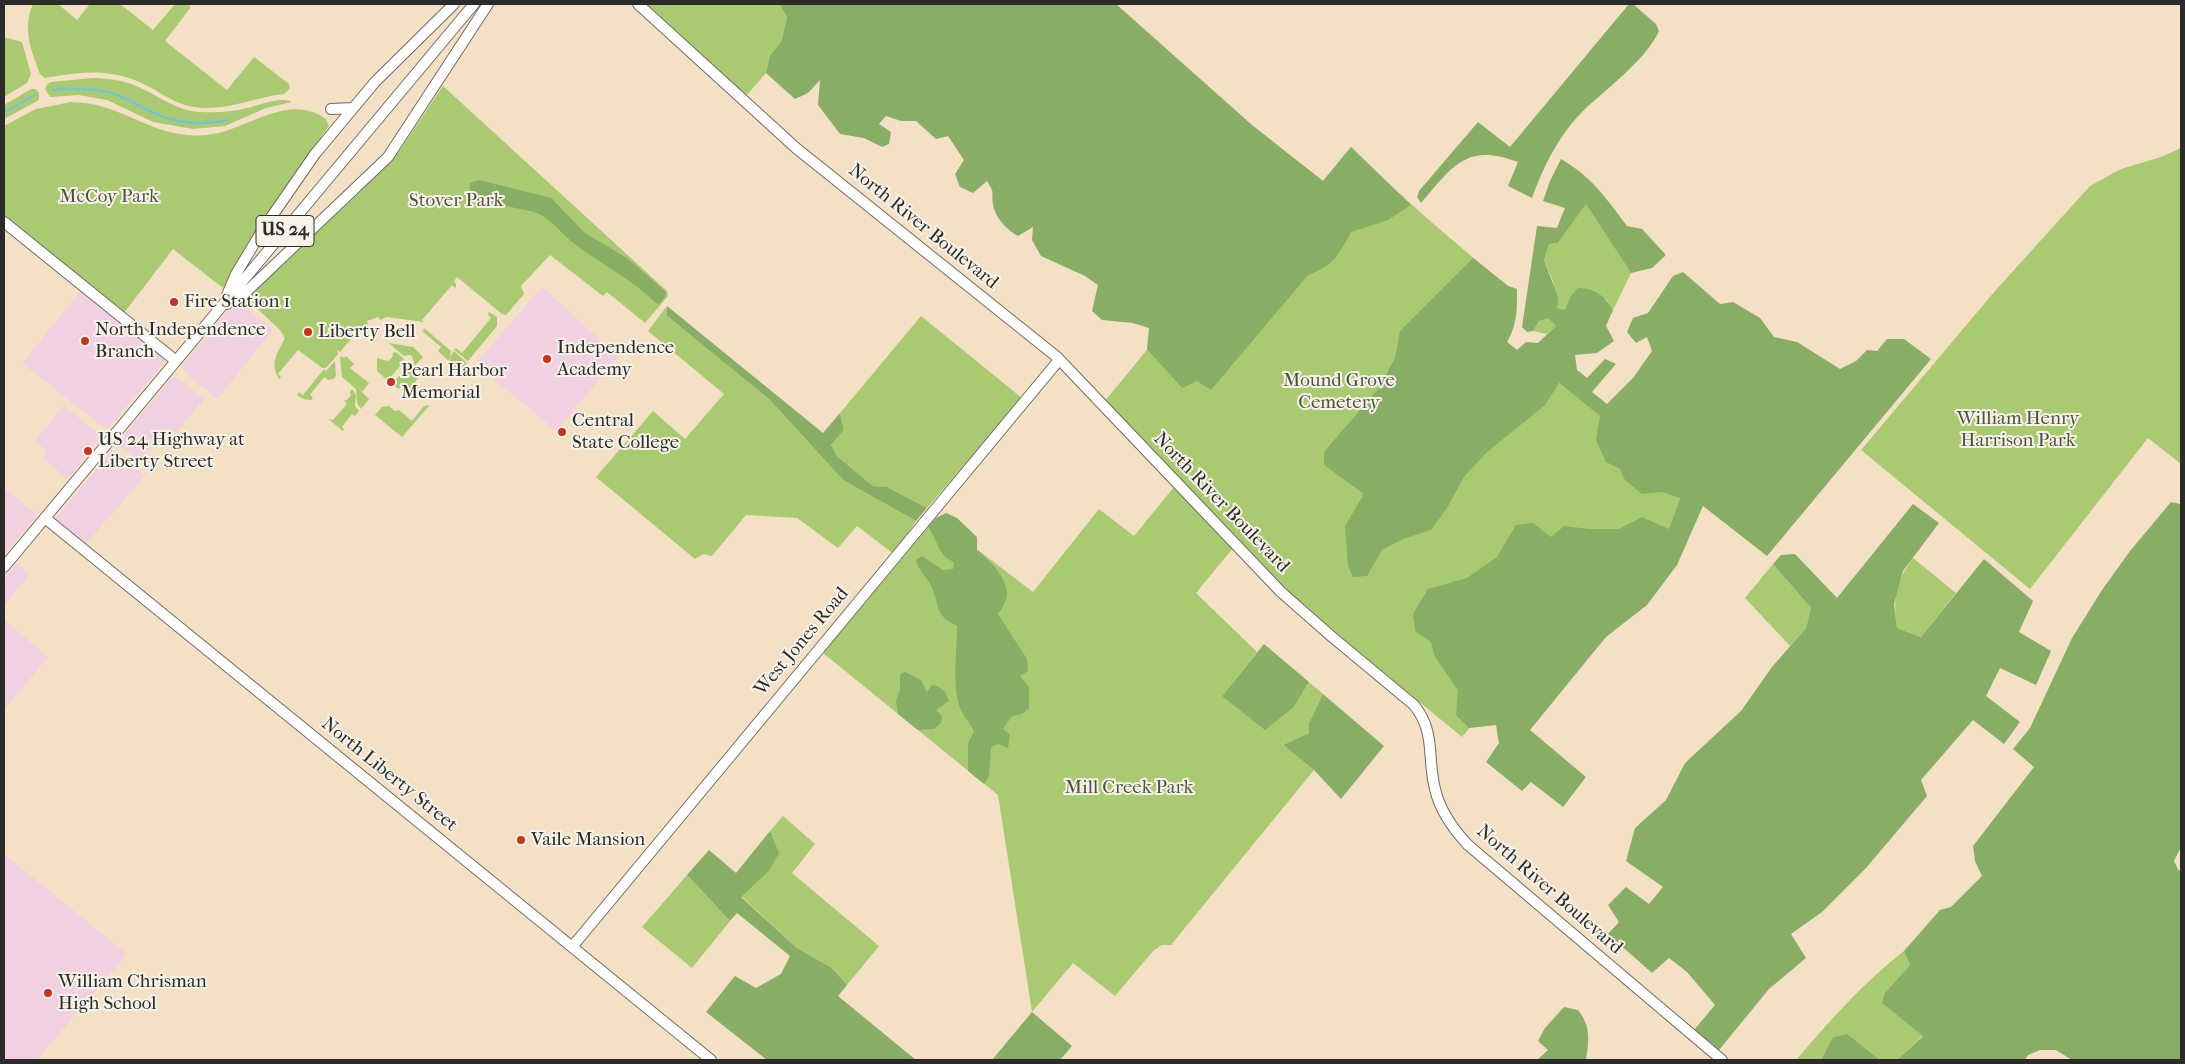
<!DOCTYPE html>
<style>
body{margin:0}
#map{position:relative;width:2185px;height:1064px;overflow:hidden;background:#f4e0c4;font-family:"IM FELL French Canon",serif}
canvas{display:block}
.frame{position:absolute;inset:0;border:5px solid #2b2b2b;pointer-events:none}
</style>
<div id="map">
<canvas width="2185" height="1064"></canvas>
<div class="frame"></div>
</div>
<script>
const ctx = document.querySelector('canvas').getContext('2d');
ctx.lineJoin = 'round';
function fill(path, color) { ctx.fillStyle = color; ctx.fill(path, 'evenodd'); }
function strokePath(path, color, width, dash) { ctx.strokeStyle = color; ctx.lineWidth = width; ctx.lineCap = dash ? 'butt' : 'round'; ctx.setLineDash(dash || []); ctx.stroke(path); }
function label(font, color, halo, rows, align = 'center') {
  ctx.font = font + ' "IM FELL French Canon",serif'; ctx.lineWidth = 4; ctx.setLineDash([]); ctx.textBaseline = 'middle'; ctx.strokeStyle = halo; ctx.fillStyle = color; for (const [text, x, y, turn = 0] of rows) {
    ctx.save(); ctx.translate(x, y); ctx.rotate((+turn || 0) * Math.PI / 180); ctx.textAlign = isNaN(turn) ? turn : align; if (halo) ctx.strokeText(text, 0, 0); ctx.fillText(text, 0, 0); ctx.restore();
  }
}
fill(new Path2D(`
 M 544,288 L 618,357 L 558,429 L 555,430 L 477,365 L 477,362 L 540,289 Z
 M 81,291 L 165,358 L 163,364 L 108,428 L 99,424 L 22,363 Z
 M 240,302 L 273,330 L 217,399 L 182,370 L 181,367 L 225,314 Z
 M 171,378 L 178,378 L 204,399 L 176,433 L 168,428 L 140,461 L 121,446 L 119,443 L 120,440 Z
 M 64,406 L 100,435 L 100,438 L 68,479 L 42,458 L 47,451 L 35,441 Z
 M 111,451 L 114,451 L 145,476 L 85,545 L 56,521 L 56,518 Z
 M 4,488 L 35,513 L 36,516 L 4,555 Z
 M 17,563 L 30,574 L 4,606 L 4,579 Z
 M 4,620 L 48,657 L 4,710 Z
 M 4,854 L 127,954 L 37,1060 L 4,1060 Z`), '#f1d0e2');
fill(new Path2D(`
 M 33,4 L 58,4 L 77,20 L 90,4 L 120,4 L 153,30 L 175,4 L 187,4 L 191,7 L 165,41 L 227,90 L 254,57 L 289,84 L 290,88 L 284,94 C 254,97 226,112 194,107 C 174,104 158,90 139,82 C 109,68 76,72 45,78 L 40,74 C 31,50 22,29 33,4 Z
 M 645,4 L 779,4 L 787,17 L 781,42 L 770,55 L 766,73 L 746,96 Z
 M 4,37 L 22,42 L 31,74 L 27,83 L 4,97 Z
 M 92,78 C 106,78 120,80 134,85 C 157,94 175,111 201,112 C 216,113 233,112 247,108 C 261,105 279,96 292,102 L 266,108 L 225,126 L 193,129 L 153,122 L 107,100 L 79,95 L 50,97 L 45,89 L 47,84 L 51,82 Z
 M 443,86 L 667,291 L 668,296 L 645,323 L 607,292 L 603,296 L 550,255 L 521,286 L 524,294 L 506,315 L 502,314 L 457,277 L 454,281 L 456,284 L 456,288 L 452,285 L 422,320 L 424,322 L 387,317 L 380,320 L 378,317 L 367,321 L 368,325 L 360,328 L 340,352 L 337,350 L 338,354 L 326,368 L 322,368 L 298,350 L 278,374 L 281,377 L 279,379 C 269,363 278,352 285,338 L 280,330 L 246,298 L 357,195 L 398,153 Z
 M 31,89 L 35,89 L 39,92 L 39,100 L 4,119 L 4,105 Z
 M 71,102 C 123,102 152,140 206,135 C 246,132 287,91 326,119 L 329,126 L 277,199 L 223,288 L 173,249 L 124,313 L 4,216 L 4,126 L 36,109 Z
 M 1351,147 C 1401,197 1453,242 1508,286 L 1517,289 C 1517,309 1517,325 1507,342 L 1675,475 L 1680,498 L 1669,530 L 1642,517 L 1462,737 L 1305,608 L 1105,401 L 1300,163 L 1323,181 Z
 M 2181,148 L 2181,464 L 2148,438 L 2030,589 L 1861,450 L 1995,291 L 2090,186 L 2121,169 L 2161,157 Z
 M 1586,203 L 1631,273 L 1613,310 L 1606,299 L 1570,297 L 1565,311 L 1556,308 L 1553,281 L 1544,260 L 1549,244 L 1558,243 Z
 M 667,306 L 667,316 L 770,400 L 843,480 L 916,521 L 894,554 L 857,526 L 838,548 L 797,518 L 746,515 L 712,556 L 703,554 L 695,559 L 596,477 L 653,411 L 685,439 L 724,394 L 648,331 Z
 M 489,312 L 497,317 L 497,326 L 468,361 L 454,350 L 456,348 L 462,353 L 491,318 L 488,315 Z
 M 921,316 L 1022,398 L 927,508 L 887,487 L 873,486 L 837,456 L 831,445 L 844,430 L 840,413 Z
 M 1548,317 L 1556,326 L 1547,334 L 1533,331 L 1539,321 Z
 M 424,328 L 451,351 L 449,361 L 438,351 L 441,347 L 423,332 Z
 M 389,343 L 413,347 L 423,357 L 415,366 L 412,356 L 409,355 L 404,356 Z
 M 454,351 L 467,363 L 461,369 L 451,366 L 450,357 Z
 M 396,352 L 404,359 L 402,361 L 403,362 L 388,381 L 377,371 L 377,358 L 388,361 L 392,358 L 393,353 Z
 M 341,356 L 344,358 L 346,356 L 354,364 L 350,368 L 369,383 L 362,392 L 369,399 L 361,409 L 357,403 L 356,389 L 342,377 L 340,358 Z
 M 335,361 L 336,376 L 333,379 L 328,380 L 324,377 L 310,395 L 313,398 L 311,400 L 303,399 L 297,395 L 299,392 L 303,395 L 324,369 L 326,371 Z
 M 411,365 L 418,378 L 409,390 L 401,387 L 398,389 L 392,384 L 408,366 L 409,367 Z
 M 352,389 L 356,395 L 355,406 L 359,411 L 355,416 L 352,414 L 342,427 L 344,429 L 343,431 L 328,419 L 333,420 L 347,404 L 344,400 L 347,400 L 351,395 L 350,392 Z
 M 430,405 L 402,437 L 375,415 L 382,407 L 389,406 L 395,411 L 399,410 L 412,421 L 424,406 Z
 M 1174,487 L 1233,548 L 1196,593 L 1257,652 L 1222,696 L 1294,707 L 1309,682 L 1323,694 L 1309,723 L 1309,733 L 1283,745 L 1314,770 L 1171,945 L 1162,945 L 1153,951 L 1115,996 L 1073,963 L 1032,1012 L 998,795 L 823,653 L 936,518 L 1033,592 L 1099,509 L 1134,536 Z
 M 1913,558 L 1956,593 L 1921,637 L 1897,628 C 1893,599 1895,582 1913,558 Z
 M 1773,564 L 1811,608 L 1806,628 L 1790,646 L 1745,598 Z
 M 783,816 L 815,844 L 792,873 L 879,946 L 847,985 L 832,968 L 797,948 L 741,896 L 769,871 L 778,853 L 770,831 Z
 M 687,875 L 730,921 L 692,968 L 642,927 Z
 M 1904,951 L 1910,965 L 1884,994 L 1882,1002 L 1923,1035 L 1897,1060 L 1880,1060 L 1846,1034 L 1833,1037 L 1821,1060 L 1797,1059 C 1830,1020 1863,983 1904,951 Z`), '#aaca72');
fill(new Path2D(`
 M 779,4 L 1116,4 L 1252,125 L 1323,181 L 1351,147 L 1411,205 L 1388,220 L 1351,232 C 1338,256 1334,265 1308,275 L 1211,390 L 1197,381 L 1182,388 L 1147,349 L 1149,328 L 1133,323 L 1102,320 L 1092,311 L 1098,285 L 1085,276 L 1041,256 L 1032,240 L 1033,227 L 1018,236 C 1007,230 995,218 993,204 C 991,191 996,195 987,181 L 973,193 L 960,187 L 955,174 L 964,160 L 948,136 L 936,139 L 916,121 L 901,121 L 886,116 L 879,124 L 891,132 L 889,144 L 882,147 L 864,138 L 840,134 L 818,105 L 820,80 L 808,93 L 795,99 L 766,73 L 770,55 L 781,42 L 787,17 Z
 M 1629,4 L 1633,4 L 1656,24 L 1659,31 C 1646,60 1606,89 1582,112 C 1559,135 1543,167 1532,198 L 1508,186 L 1518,162 C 1466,142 1452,167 1421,203 L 1417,197 L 1419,191 L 1478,122 L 1510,147 Z
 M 1561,159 C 1591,176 1607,199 1627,226 L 1642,229 L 1666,255 L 1652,268 L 1631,273 L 1586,204 L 1558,243 L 1549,244 L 1544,260 L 1558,297 L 1557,308 L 1565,310 L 1570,297 L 1578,288 C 1596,289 1604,295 1613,310 L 1606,326 L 1614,341 L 1597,353 L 1575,355 L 1577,370 L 1587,378 L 1605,359 L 1616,364 L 1592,392 L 1607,404 L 1633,378 L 1652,351 L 1647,337 L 1636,343 L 1627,332 L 1633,318 L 1648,313 L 1673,276 L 1683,272 L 1720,304 L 1733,302 L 1760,318 L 1774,337 L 1797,342 L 1840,369 L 1856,361 L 1867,350 L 1877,351 L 1887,339 L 1904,339 L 1931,359 L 1767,556 L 1703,506 L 1677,565 L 1647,605 L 1606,637 L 1530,730 L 1586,777 L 1563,807 L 1531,782 L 1522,791 L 1486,762 L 1499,743 L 1496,725 L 1469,728 L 1456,715 L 1458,690 L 1435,657 L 1431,642 L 1415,631 L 1413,614 L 1428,589 L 1467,578 L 1497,557 L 1516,525 L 1533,523 L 1551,537 L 1564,526 L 1589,529 L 1619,529 L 1642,517 L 1669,529 L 1680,498 L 1662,492 L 1642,494 L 1625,480 L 1620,469 L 1606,462 L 1596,440 L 1600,416 L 1559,383 L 1545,405 L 1486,453 L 1464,477 L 1447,508 L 1431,530 L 1403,539 L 1382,550 L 1367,576 L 1353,577 L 1348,566 L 1345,526 L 1364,494 L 1324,465 L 1324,452 L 1379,388 L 1395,358 L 1400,331 L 1473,258 L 1508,286 L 1517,289 C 1517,311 1517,324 1507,342 L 1517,350 L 1526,342 L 1538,343 L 1556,326 L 1548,318 L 1539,321 L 1533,331 L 1527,332 L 1522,327 L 1537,226 L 1557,228 L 1565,208 L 1543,201 L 1550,181 Z
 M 479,180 L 551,198 L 585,233 L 627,258 L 666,292 L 665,297 L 659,304 L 656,303 C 633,280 602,265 576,245 C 563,236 552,219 537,213 C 524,207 464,205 470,183 Z
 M 667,306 L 823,433 L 840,413 L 844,430 L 831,445 L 837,456 L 873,486 L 887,487 L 927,508 L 916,521 L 843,480 L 770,400 L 667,316 Z
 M 2181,501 L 2181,847 L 2174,861 L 2179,871 L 2181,869 L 2181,1060 L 2072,1060 L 2056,1050 L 2040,1050 L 2028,1055 L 2025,1060 L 1897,1060 L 1923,1036 L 1882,1003 L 1884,994 L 1910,965 L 1904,951 L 1940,910 L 1951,907 L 1982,876 L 1975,861 L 1973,846 L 2034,767 L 2013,749 L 2030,728 L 2072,638 L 2102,590 L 2130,551 L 2171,502 L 2180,504 Z
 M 1913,504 L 1939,523 L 1903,571 L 1894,604 L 1897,628 L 1921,637 L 1984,559 L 2033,601 L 2019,632 L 2051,651 L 2036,685 L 2000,668 L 1986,696 L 2020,722 L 2004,744 L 1973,720 L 1921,780 L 1927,796 L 1866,868 L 1822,912 L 1791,934 L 1806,958 L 1769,989 L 1719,1050 L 1694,1030 L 1715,1005 L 1687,972 L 1669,958 L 1652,973 L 1608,934 L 1619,922 L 1608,905 L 1626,887 L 1649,904 L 1663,887 L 1626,861 L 1635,828 L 1666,800 L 1685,763 L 1741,711 L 1772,667 L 1806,628 L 1811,608 L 1773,564 L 1781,555 L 1795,554 L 1837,598 Z
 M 946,513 L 957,518 L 977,537 L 977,550 C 990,560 1012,582 1006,600 C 1004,605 1001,610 998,614 L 1027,659 L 1028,671 L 1020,676 L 1029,687 L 1029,708 L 1022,714 L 1012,716 L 1003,729 L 1010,735 L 1008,748 L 998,744 L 991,747 L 989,777 L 984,784 L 968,771 L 968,744 L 974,731 C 970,723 963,716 960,708 C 952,687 957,649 957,626 C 932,614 941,604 930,584 C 925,575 918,570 916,560 L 922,556 L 943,570 L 953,569 L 954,562 C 938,556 938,540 928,527 L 936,518 Z
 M 1264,644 L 1309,682 L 1294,707 L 1265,730 L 1222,696 Z
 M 905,672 L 921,680 L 927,692 L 932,685 C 942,687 946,691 949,701 L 936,710 L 942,716 L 941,723 L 934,729 L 918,730 L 898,714 L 896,701 L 900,690 L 900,674 Z
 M 1323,694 L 1384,746 L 1341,799 L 1314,770 L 1283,745 L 1309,733 L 1309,723 Z
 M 770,831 L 779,853 L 769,871 L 741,897 L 797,948 L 832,968 L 847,985 L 838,996 L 916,1060 L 767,1060 L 706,1012 L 735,976 L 756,988 L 781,974 L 790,956 L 737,913 L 730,921 L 687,875 L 709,850 L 736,873 Z
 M 1564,1007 L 1578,1010 C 1591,1026 1589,1041 1586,1060 L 1537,1060 L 1548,1050 L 1538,1041 L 1545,1028 Z
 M 1032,1012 L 1072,1046 L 1060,1060 L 992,1060 Z
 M 1846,1034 L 1847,1034 L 1880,1060 L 1821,1060 L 1833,1037 Z`), '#87ae64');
strokePath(new Path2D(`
 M 53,90 C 72,88 92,88 111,93 C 131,99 147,112 167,118 C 187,124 209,124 228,120
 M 5,112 L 35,95`), '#69c3e6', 2);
const secondary = new Path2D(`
 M 638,4 L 796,148 L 1057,357 L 1281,592 L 1331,636 L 1414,705 C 1436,732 1427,758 1435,789 C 1440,811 1453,829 1468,845 L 1722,1060
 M 4,222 L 176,361
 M 45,518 L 711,1060
 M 572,947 L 1059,360`);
const primary = new Path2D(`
 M 331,109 L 353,108
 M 227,295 L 236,274 L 263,229 L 315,154 L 375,82 L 454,4
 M 227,304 L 245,293 L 388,157 L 488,4
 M 4,567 L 474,4`);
strokePath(secondary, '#716a61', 12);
strokePath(primary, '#716a61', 12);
strokePath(secondary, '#fff', 10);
strokePath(primary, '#fff', 10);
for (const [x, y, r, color] of [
 [174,302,5,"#c8321e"],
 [308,332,5,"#c8321e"],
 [85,341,5,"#c8321e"],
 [547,359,5,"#c8321e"],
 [391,382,5,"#c8321e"],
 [562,432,5,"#c8321e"],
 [88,451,5,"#c8321e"],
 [521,840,5,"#c8321e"],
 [48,993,5,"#c8321e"]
]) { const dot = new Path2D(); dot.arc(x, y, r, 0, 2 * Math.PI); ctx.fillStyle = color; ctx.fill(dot); strokePath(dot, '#f7f3e8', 2); }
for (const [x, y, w] of [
 [285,231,58]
]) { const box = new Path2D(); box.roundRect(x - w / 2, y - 15.5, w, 31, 4); ctx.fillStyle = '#f7f3e8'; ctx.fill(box); strokePath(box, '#2b2b2b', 1); }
label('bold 18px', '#2b2b2b', null, [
 ["US 24",285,231]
]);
label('19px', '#4b533d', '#f7f3e8', [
 ["McCoy Park",109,197],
 ["Stover Park",456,201],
 ["Mound Grove",1339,381],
 ["Cemetery",1339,403],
 ["William Henry",2018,419],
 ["Harrison Park",2018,441],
 ["Mill Creek Park",1129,788]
]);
label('19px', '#2b2b2b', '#f7f3e8', [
 ["North River Boulevard",923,227,39],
 ["North River Boulevard",1221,503,46],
 ["West Jones Road",802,642,-50],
 ["North Liberty Street",389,775,39],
 ["North River Boulevard",1549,890,41]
]);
label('19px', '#2b2b2b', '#f7f3e8', [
 ["Fire Station 1",184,302],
 ["North Independence",95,330],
 ["Branch",95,352],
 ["Liberty Bell",318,332],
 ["Independence",557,348],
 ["Academy",557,370],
 ["Pearl Harbor",401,371],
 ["Memorial",401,393],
 ["Central",572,421],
 ["State College",572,443],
 ["US 24 Highway at",98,440],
 ["Liberty Street",98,462],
 ["Vaile Mansion",531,840],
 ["William Chrisman",58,982],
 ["High School",58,1004]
], 'left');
</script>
